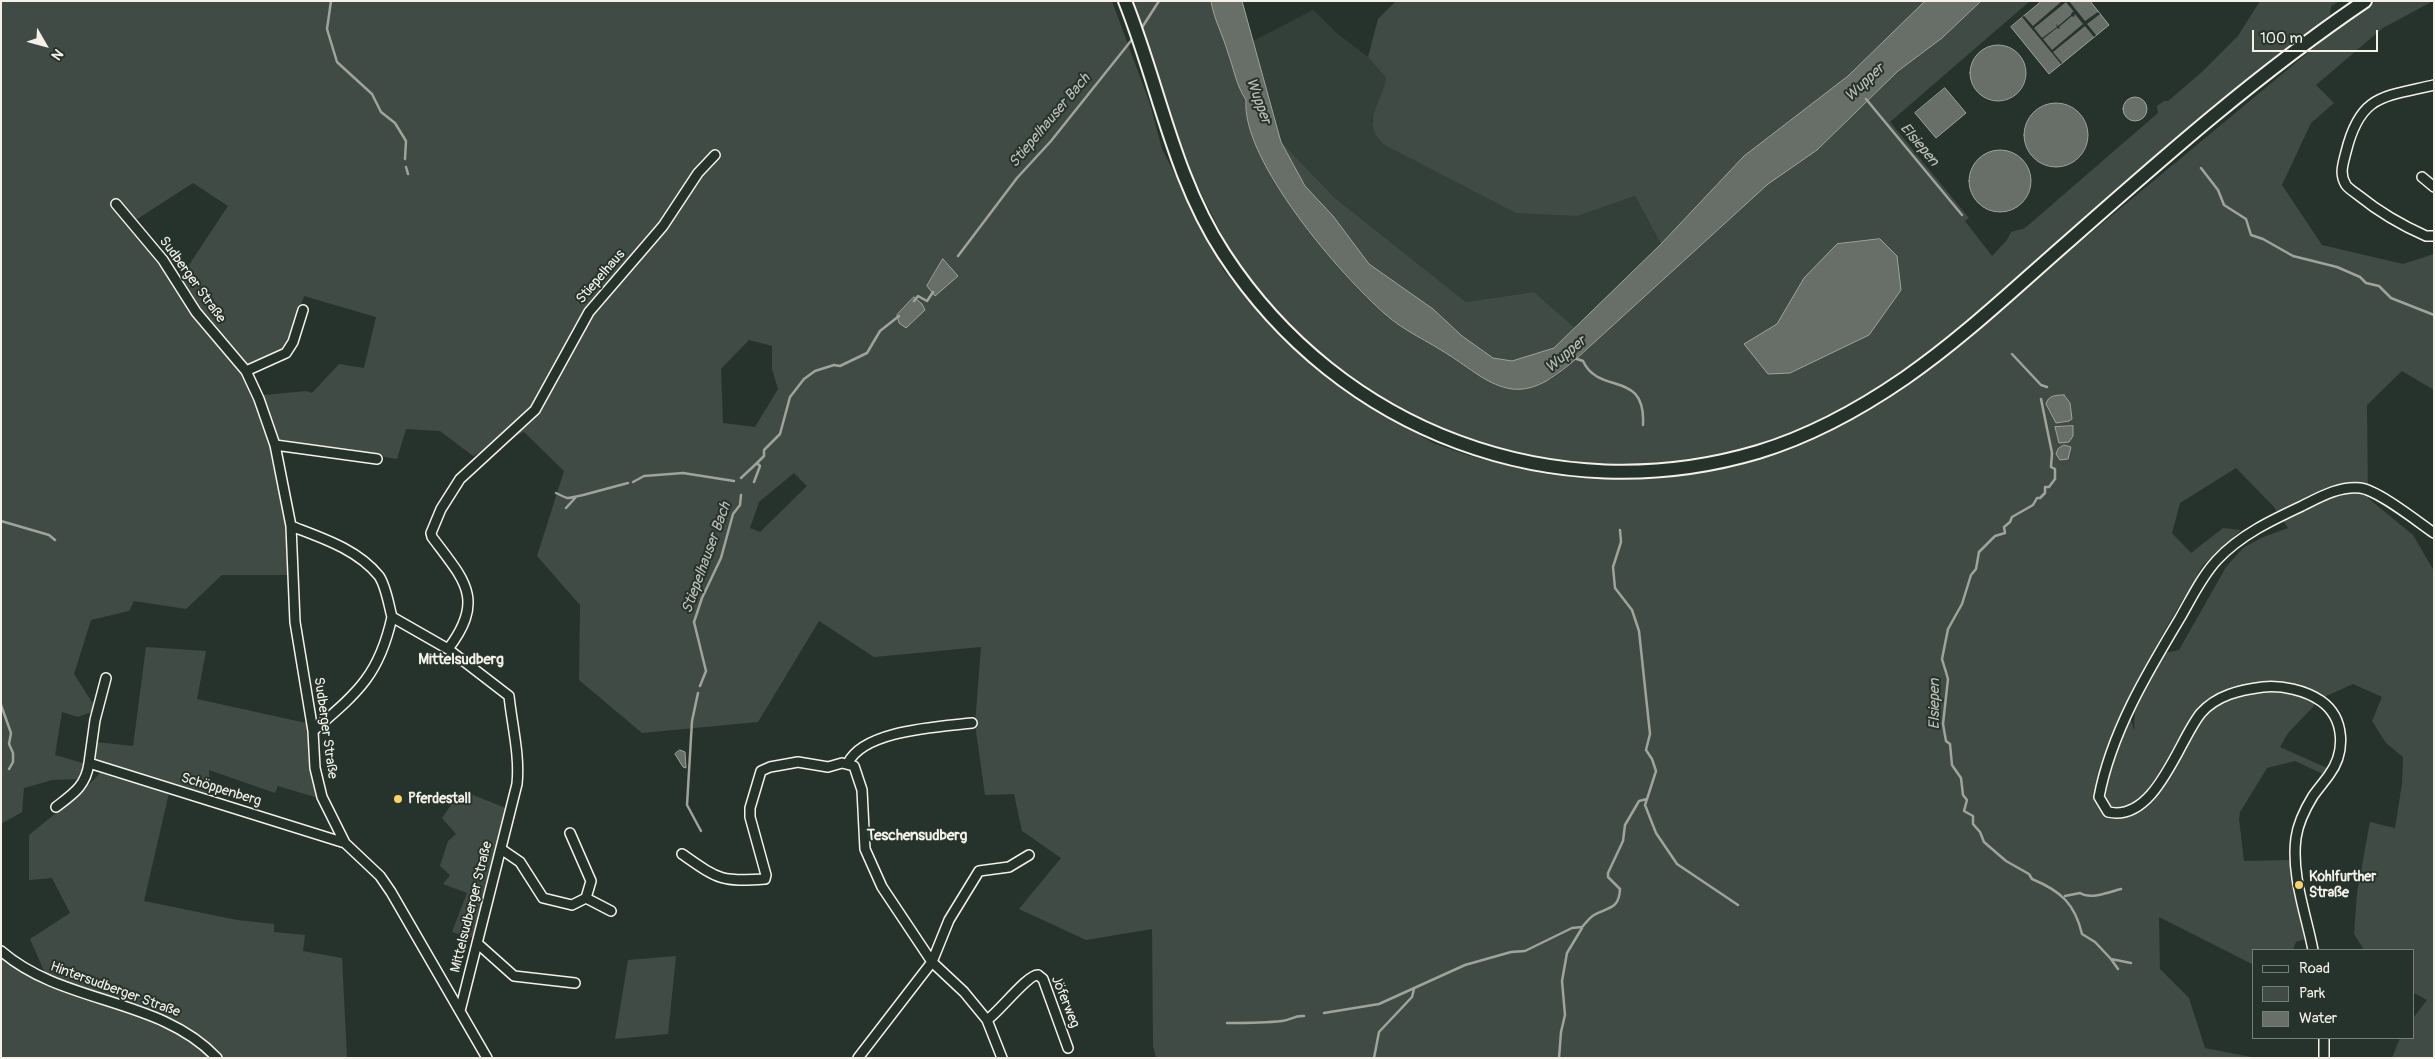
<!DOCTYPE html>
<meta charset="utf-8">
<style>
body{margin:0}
#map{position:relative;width:2435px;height:1059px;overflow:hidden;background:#26332d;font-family:Pangolin,sans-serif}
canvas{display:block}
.frame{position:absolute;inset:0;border:2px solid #f4f1e8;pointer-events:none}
.legend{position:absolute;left:2252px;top:949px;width:162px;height:90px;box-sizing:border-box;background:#26332d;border:1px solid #787f78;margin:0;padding:6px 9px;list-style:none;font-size:15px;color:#f4f1e8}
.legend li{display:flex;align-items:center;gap:10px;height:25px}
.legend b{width:25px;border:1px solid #787f78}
.north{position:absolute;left:20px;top:20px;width:50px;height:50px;-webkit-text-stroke:4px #26332d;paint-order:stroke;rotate:128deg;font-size:14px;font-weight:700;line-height:20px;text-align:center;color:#f4f1e8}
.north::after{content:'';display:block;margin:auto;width:18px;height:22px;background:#f4f1e8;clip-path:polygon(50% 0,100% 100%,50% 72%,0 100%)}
.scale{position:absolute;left:2252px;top:30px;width:126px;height:22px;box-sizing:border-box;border:2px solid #f4f1e8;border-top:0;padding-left:6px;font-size:15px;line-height:18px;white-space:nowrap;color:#f4f1e8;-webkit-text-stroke:4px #26332d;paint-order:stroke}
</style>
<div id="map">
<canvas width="2435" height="1059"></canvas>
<div class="frame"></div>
<ul class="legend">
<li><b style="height:6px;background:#26332d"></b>Road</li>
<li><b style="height:14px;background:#414b45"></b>Park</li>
<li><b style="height:14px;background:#676f68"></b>Water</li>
</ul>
<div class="north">N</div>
<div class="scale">100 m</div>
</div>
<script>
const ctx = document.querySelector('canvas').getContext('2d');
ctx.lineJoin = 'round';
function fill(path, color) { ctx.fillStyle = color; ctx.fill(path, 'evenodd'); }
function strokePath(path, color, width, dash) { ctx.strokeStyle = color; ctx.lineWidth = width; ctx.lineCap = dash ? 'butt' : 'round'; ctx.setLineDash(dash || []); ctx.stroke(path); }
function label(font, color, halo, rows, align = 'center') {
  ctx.font = font + ' Pangolin,sans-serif'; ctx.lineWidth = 4; ctx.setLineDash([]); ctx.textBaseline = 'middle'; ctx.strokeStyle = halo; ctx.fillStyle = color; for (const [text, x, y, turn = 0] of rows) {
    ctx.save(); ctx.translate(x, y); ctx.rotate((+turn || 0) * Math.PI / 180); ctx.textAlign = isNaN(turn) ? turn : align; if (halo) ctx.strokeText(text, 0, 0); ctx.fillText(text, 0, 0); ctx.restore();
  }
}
fill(new Path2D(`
 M 1313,10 L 1338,34 L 1368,57 L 1386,78 L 1384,92 L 1371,122 L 1578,216 L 1635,196 L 1661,244 L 1576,329 L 1534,292 L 1466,302 L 1335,198 L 1281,142 L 1253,41 Z`), '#333f39');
fill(new Path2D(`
 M 1,1 L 1112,1 L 1150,104 L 1162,149 L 1224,271 L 1279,336 L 1333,383 L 1433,443 L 1470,456 L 1550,475 L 1657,479 L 1730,466 L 1811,438 L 1881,403 L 1915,379 L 2346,21 L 2377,1 L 2433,1 L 2383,28 L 2316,85 L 2334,103 L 2311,123 L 2282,185 L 2322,245 L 2403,264 L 2434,254 L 2434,390 L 2402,371 L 2367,405 L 2368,498 L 2413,535 L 2434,571 L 2434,1058 L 2392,1058 L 2400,1038 L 2414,1038 L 2414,1017 L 2427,1000 L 2414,993 L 2414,950 L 2364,950 L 2354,934 L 2357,893 L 2370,822 L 2395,828 L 2402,784 L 2403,757 L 2386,743 L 2372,721 L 2382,697 L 2353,684 L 2313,702 L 2314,706 L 2288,733 L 2280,747 L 2327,768 L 2323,774 L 2295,761 L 2267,768 L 2240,812 L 2239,819 L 2244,861 L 2290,860 L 2294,895 L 2305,939 L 2296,942 L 2293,950 L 2254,950 L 2254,965 L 2159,917 L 2160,969 L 2189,998 L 2205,1048 L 2256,1058 L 1156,1058 L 1153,1046 L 1152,929 L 1086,940 L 1019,909 L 1061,858 L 1022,831 L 1014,794 L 985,795 L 975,724 L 981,647 L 874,657 L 819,621 L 758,722 L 642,733 L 579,680 L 580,605 L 537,556 L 564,471 L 524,432 L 473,456 L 440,431 L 406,429 L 397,459 L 269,438 L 289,542 L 291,575 L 222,575 L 186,609 L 134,601 L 129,611 L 91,620 L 74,674 L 97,710 L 78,717 L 62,712 L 55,755 L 86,764 L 80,779 L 52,780 L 24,788 L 22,812 L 1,824 ZM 193,183 L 228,206 L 181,277 L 197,303 L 188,309 L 161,264 L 128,225 ZM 304,296 L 376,317 L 364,368 L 339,364 L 312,393 L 306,391 L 264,395 L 252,400 L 240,369 L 285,349 ZM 749,340 L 772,346 L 772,369 L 778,389 L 755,427 L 723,423 L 721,369 ZM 2236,468 L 2274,507 L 2288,528 L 2261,538 L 2243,548 L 2226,567 L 2179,650 L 2160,654 L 2135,707 L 2134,731 L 2127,703 L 2162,635 L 2203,565 L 2241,530 L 2223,528 L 2191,553 L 2172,533 L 2180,503 ZM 794,473 L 807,486 L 760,532 L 750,528 L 759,502 Z
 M 1134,1 L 1211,1 C 1214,20 1223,35 1228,53 C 1234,69 1236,85 1246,100 C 1241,157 1342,280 1386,315 C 1406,331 1429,341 1450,355 C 1464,365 1478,378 1496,383 C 1504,385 1539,382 1549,380 C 1558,377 1568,365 1576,359 L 1768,184 L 1817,150 L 1898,71 L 1942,38 L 1981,1 L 2030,1 L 1890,122 L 1969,218 L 1965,221 L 1992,256 L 2007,240 L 2011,232 L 2025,228 L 2158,113 L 2157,106 L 2164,101 L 2168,101 L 2202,72 L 2238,36 L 2260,1 L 2340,1 L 2331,6 L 2330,17 L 2214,105 L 1932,351 L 1862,398 L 1807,427 L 1738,451 L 1640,466 L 1583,465 L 1531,457 L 1463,438 L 1408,415 L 1366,389 L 1322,355 L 1276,311 L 1234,259 L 1182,155 Z
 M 1396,1 L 1925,1 L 1848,76 L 1744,156 L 1661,244 L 1635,196 L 1578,216 L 1516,213 L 1383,144 C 1360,120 1382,105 1386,78 L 1368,57 L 1378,19 Z
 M 1281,142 L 1335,198 L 1466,302 L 1534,292 L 1576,329 L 1554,348 L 1512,361 L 1493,359 L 1462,336 L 1433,309 L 1369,264 L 1333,216 L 1305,186 Z
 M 146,647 L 206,651 L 197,699 L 306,723 L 311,771 L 318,798 L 278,786 L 275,793 L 209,770 L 210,798 L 93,761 L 96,742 L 133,746 Z
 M 100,773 L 169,793 L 144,901 L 237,920 L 274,924 L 274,932 L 305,935 L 303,951 L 342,958 L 347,1058 L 1,1058 L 1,957 L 76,993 L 47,978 L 30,939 L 70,913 L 52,878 L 29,880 L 29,835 L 83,791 Z
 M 468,793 L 508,809 L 475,938 L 452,932 L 467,893 L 443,884 L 450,875 L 440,866 L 448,841 L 456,834 L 442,818 L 451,805 L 447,795 Z
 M 676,956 L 668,1034 L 615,1039 L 628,960 Z`), '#414b45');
const water = new Path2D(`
 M 1211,1 L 1242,1 L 1281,142 L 1305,186 L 1333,216 L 1369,264 L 1433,309 L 1462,336 L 1493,358 L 1512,361 L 1554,348 L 1661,244 L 1744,156 L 1848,76 L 1925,1 L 1981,1 L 1942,38 L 1898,71 L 1817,150 L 1768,184 L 1576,359 C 1558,374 1537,392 1512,389 C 1489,386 1468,367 1449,355 C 1428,341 1404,331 1385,314 C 1341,276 1241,160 1246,100 C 1236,85 1234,69 1228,53 C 1223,35 1214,20 1211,1 Z
 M 2042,1 L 2090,1 L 2109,25 L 2049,74 L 2011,27 Z
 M1970 73a28 28 0 1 1 56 0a28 28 0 1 1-56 0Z
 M 1945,88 L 1966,113 L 1936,138 L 1915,113 Z
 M2123 109a12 12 0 1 1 24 0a12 12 0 1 1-24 0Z
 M2024 135a32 32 0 1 1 64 0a32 32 0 1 1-64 0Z
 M1969 181a31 31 0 1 1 62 0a31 31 0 1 1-62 0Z
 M 1880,239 L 1897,256 L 1901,290 L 1869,335 L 1790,373 L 1768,374 L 1744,344 L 1777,324 L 1804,278 L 1837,244 Z
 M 943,259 L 958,276 L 935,296 L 927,286 Z
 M 914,297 L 922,304 L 925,310 L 906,328 L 899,323 L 897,315 Z
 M 2064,395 L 2070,403 L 2072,419 L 2069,421 L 2056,423 L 2046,404 C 2048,395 2057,395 2064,395 Z
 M 2073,426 L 2073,436 L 2069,442 L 2059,443 L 2055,427 Z
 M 2064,445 L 2071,447 L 2068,459 L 2060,460 L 2056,454 L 2058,449 Z
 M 680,750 L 685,752 L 686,768 L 683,767 L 675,754 Z`);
fill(water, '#676f68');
strokePath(water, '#9fa39b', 1);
fill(new Path2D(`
 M 2062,1 L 2069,1 L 2085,21 L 2098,12 L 2100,14 L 2087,24 L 2096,35 L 2094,37 L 2085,26 L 2053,52 L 2062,63 L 2061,64 L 2022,17 L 2024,16 L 2033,26 ZM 2066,2 L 2074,12 L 2072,12 L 2071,15 L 2058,26 L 2056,24 L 2057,27 L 2042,38 L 2034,28 ZM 2075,14 L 2083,24 L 2052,50 L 2043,39 L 2057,28 L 2060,29 L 2059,27 L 2072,16 L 2074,17 Z`), '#26332d');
strokePath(new Path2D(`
 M 331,1 L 327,29 L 337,62 L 372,94 L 381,112 L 395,123 L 406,141 L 405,159
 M 1141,29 L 1159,1
 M 1866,99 L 1962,215
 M 406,167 L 408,174
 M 2201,168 L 2218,190 L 2224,205 L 2246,219 L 2251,235 L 2263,239 L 2293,256 L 2337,267 L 2360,277 L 2366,283 L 2379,286 L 2391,298 L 2434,315
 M 958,256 L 1017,178 L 1051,141 L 1134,37
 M 914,301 L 918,296 L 927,301 L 933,292
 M 2012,354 L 2041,385 L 2047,387
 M 1574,358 L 1583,361 C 1599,396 1646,369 1643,425
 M 2041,399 L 2052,453 L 2051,467 L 2055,469 L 2055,479 L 2049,487 L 2045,487 L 2045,493 L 2040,498 L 2037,498 L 2033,505 L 2012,517 L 2010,522 L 2004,527 L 2005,533 L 1995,536 L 1979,552 L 1976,569 L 1971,575 L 1962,604 L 1948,629 L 1942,659 L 1948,679 L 1943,724 L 1946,741 L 1950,744 L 1952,765 L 1961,778 L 1963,795 L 1967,800 L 1964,811 L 1973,816 L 1973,824 L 1980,832 L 1984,842 L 2006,861 L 2029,874 L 2032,879 C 2061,891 2075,904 2082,934 L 2095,942 L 2111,959 L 2131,963
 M 741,478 L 757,463
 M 633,482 L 644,476 L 683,473 L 734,481
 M 754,482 L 760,466 L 757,463 L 764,456 L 764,450 L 780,434 L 790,397 L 804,379 L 815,371 L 834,365 L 840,366 L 867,353 L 880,331 L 899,316
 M 556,493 C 560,495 564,497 567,498 C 572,499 619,485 628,483
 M 566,508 L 576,497
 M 1,521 L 49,535 L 55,540
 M 700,686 L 706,671 L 694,622 L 702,598 L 721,558 L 733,514 L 740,505 L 741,495
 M 698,693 L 692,721 L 687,805 L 701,831
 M 1,705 L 11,733 L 9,744 L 13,753 L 13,762 L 9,769
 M 1647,799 L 1645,805 L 1656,833 L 1677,864 L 1738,905
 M 2065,896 L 2080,893 C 2091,900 2109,892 2121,889
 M 2111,959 L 2118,969
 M 1324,1013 L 1379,1004 L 1465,965 L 1511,952 L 1525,951 L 1572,928 L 1582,927 C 1586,923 1589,918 1594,915 C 1608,907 1619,910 1620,889 L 1608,877 L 1608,873 L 1623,841 L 1625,825 L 1639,801 L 1647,799 L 1656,771 L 1652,759 L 1646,750 L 1650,734 L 1639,631 L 1632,610 L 1615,588 L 1613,567 L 1621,542 L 1620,530
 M 1227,1023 C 1245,1023 1264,1023 1282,1021 C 1291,1020 1295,1015 1304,1016
 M 1374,1058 L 1379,1032 L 1412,997 L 1414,989
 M 1559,1058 L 1561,1032 L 1565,1015 L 1562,981 L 1567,953 L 1582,928`), '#9fa39b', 2.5);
const minor = new Path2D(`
 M 2434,85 C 2382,97 2360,95 2346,152 C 2343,164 2339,174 2346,185 C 2349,189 2354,192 2358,195 C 2379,212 2401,225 2426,236 L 2434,236
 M 2422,177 L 2434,187
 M 116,204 L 163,260 L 196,312 L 246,371 L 259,399 L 275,445 L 291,526 L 295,622 L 313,731 L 315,768 L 322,797 L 345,843 L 380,876 L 391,892 L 487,1058
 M 246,371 L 286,353 L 293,342 L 303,310
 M 275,445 L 377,459
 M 291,526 C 322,538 357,549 379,576 C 386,586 389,606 392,617 L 448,649 L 509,696 C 512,725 520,755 517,784 L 460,1011
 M 448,649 C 486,599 464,580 432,537 L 431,533 L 441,509 L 460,479 L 535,410 L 589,312 L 663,226 L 698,173 L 715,155
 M 313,731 C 357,693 379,676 392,617
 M 89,763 L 95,720 L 106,678
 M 848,763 C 864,730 938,727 972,723
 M 56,807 C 73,794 86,786 89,763 L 345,843
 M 501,849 L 520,862 L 543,898 L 572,905 L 586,898 L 591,881 L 570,833
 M 682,854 C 718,879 720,882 765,879 L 766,875 L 750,817 L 750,808 L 761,771 L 770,767 L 798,762 L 828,767 L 842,763 L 854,766 L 862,790 L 865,849 L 882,887 L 932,962 L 964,992 L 987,1020 L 1002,1058
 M 586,898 L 611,911
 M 477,943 L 514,976 L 575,983
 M 2313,950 C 2306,914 2291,875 2296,838 C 2298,823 2305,809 2313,796 C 2318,789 2324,782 2329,775 C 2346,752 2345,718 2321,701 C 2305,690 2281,685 2263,687 C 2240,690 2217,695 2201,713 C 2179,739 2156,823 2108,812 L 2099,797 C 2111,733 2147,673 2180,618 C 2191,599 2202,576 2217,560 C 2240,535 2272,520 2302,506 C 2320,497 2339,486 2360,488 C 2378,490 2418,522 2434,533
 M 1,951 C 63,1005 160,997 217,1058
 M 987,1020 C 999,1012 1028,974 1038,975 L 1043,979 L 1068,1048
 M 2324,1038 L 2324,1058
 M 858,1058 L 932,962 L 949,920 L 979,871 L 1009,867 L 1029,855`);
const primary = new Path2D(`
 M 1125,1 C 1159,86 1173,176 1224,254 C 1340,432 1555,512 1758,452 C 1811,436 1860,409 1905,378 C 1964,337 2016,287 2070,240 C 2165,156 2260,72 2365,1`);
strokePath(minor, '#f4f1e8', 12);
strokePath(primary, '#f4f1e8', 16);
strokePath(minor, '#26332d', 9);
strokePath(primary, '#26332d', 12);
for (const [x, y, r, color] of [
 [398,799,5,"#ffd166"],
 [2299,885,5,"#ffd166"]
]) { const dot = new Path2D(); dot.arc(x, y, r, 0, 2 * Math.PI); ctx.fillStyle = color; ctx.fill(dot); strokePath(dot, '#26332d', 2); }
label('14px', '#f4f1e8', '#26332d', [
 ["Stiepelhaus",601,277,-49],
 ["Sudberger Straße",192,280,54],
 ["Sudberger Straße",325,728,82],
 ["Schöppenberg",221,790,17],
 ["Mittelsudberger Straße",472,907,-76],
 ["Hintersudberger Straße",115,990,20],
 ["Jöferweg",1065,1002,68]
]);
label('bold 14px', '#f4f1e8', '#26332d', [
 ["Pferdestall",408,799],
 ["Kohlfurther",2309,877],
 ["Straße",2309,893]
], 'left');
label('italic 15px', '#bcbdb5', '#26332d', [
 ["Wupper",1865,83,-43],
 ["Wupper",1258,101,70],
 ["Stiepelhauser Bach",1050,121,-50],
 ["Elsiepen",1919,145,50],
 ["Wupper",1566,355,-40],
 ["Stiepelhauser Bach",707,558,-70],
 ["Elsiepen",1935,704,-90]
]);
label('bold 15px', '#f4f1e8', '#26332d', [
 ["Mittelsudberg",461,660],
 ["Teschensudberg",917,836]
]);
</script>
